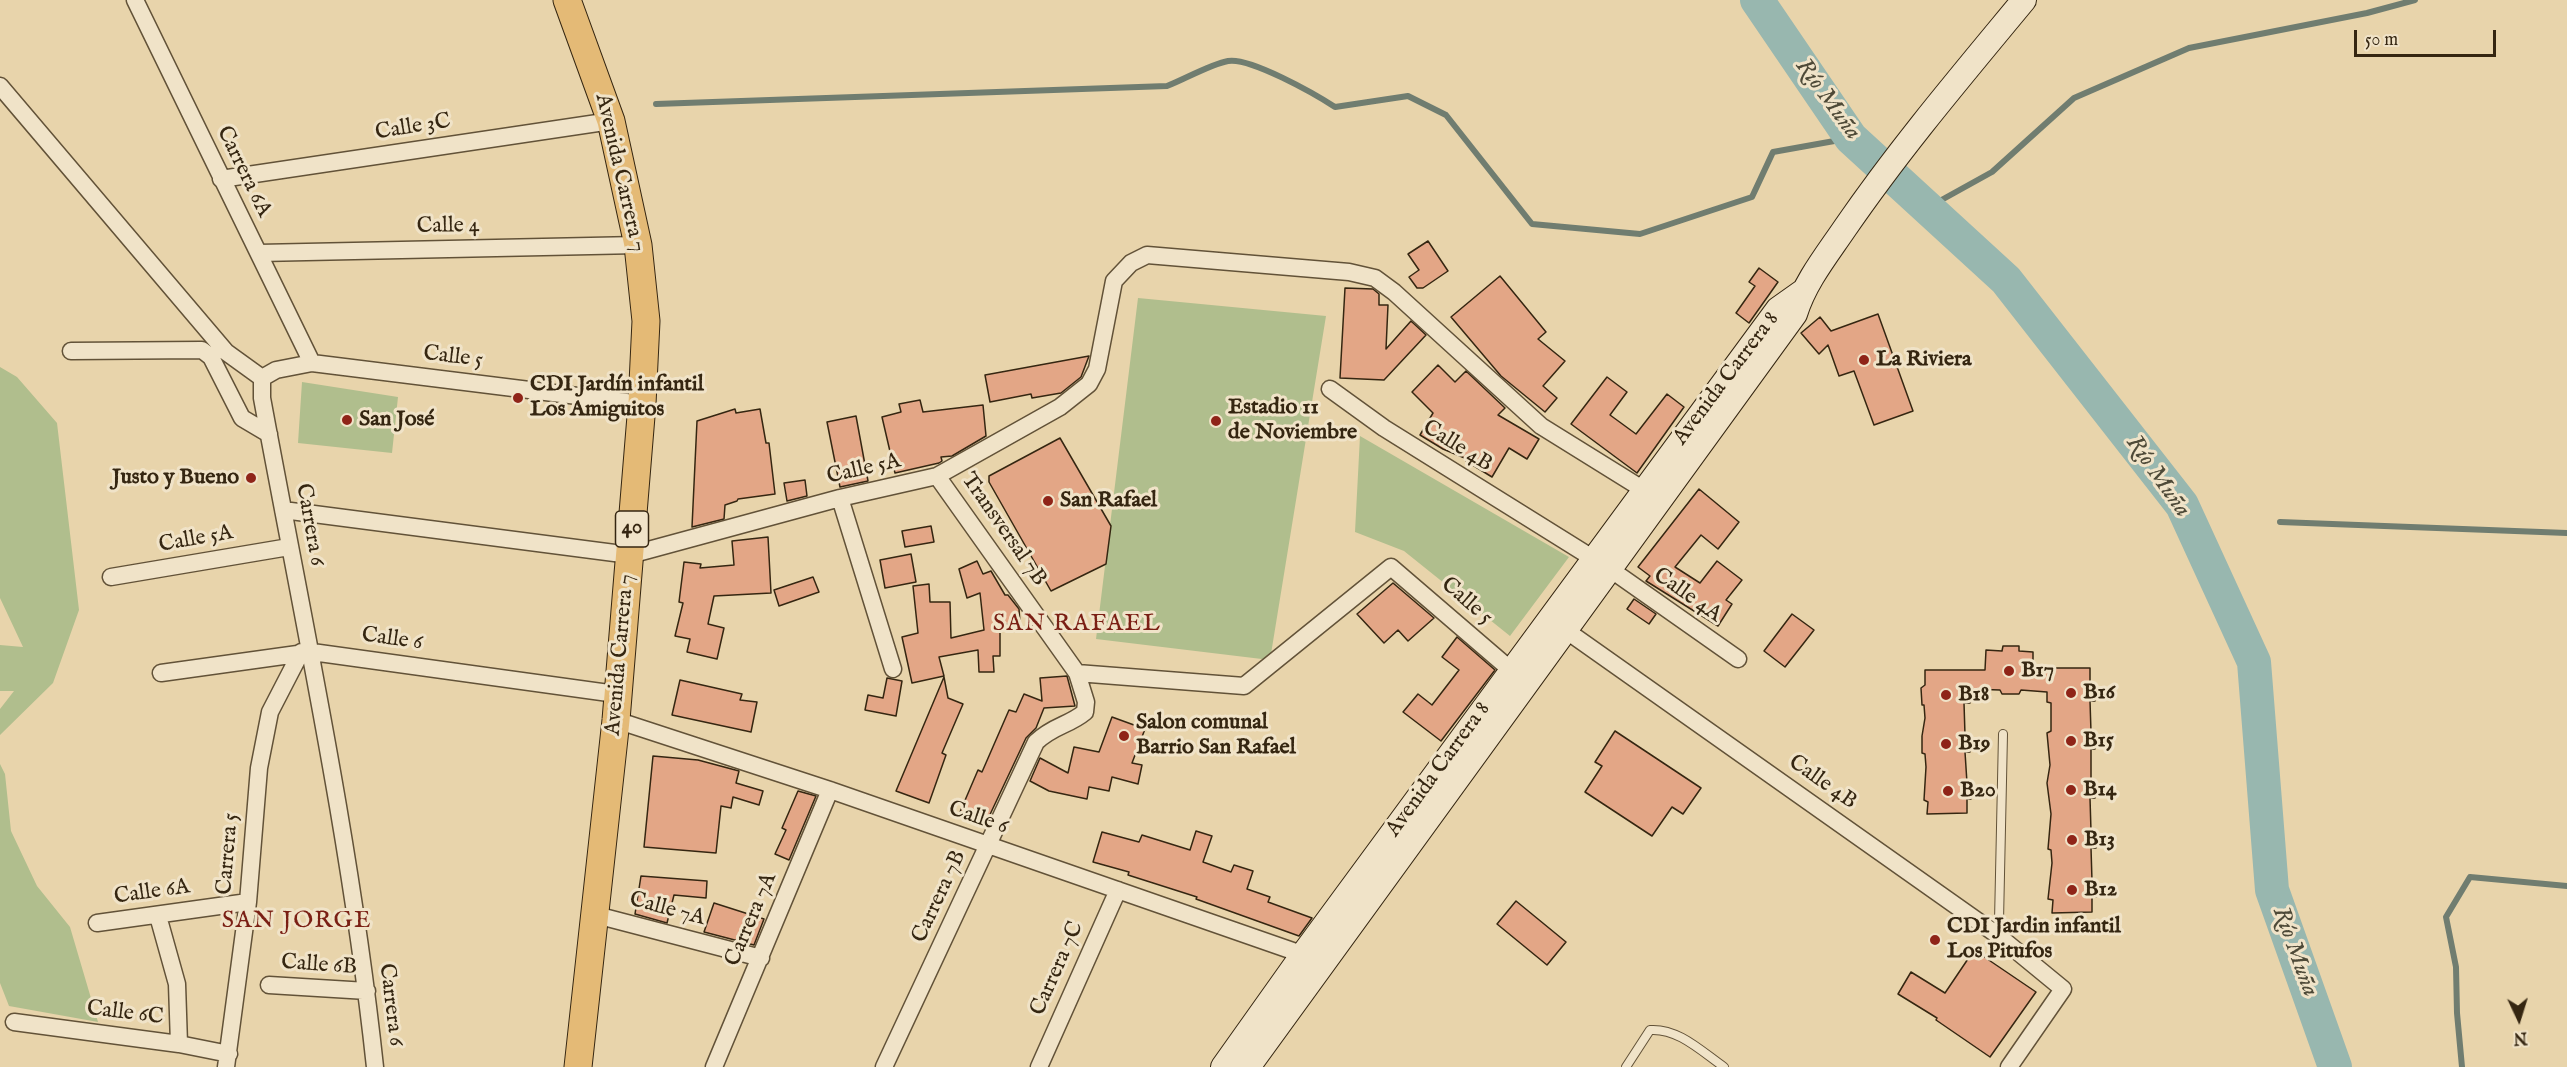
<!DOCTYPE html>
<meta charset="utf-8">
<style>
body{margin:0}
#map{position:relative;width:2567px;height:1067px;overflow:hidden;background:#e8d4ab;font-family:"IM FELL English",serif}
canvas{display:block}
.north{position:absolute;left:2489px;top:989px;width:60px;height:60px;-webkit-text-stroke:4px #f0e3c8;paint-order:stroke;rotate:176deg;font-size:16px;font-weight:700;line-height:24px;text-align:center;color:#352611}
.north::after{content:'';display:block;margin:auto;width:21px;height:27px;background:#352611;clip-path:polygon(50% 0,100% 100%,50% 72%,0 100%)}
.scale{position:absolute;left:2354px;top:30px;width:142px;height:27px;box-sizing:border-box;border:3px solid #352611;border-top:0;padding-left:8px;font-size:18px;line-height:21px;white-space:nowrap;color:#352611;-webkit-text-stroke:4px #f0e3c8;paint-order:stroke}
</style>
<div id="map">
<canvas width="2567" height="1067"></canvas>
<div class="north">N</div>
<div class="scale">50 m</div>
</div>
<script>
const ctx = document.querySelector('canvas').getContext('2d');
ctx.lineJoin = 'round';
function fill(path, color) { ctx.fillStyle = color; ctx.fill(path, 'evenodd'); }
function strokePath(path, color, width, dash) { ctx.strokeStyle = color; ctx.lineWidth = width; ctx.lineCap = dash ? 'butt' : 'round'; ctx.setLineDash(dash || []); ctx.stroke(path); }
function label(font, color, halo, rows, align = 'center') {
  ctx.font = font + ' "IM FELL English",serif'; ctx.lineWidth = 6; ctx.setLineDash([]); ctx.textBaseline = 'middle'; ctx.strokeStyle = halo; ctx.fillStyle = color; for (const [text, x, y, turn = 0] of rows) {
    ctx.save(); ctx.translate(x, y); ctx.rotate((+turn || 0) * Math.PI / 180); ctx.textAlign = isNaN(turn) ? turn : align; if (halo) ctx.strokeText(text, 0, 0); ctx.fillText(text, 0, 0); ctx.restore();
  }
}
fill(new Path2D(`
 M 1138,298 L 1326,316 L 1270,660 L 1096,639 Z
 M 0,367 L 17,377 L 57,423 L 79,610 L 53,683 L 0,735 L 0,709 L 14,691 L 0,691 L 0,645 L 23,647 L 0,598 Z
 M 302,382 L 398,397 L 392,453 L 298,443 Z
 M 1360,436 L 1569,557 L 1510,636 L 1404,551 L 1355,532 Z
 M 0,764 L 5,774 L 11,831 L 37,886 L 70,927 L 98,1022 L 9,1006 L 0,983 Z`), '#b0be8d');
strokePath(new Path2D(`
 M 656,104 L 1167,86 C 1183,80 1211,64 1228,61 C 1250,57 1315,94 1335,107 L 1408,96 L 1446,115 L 1532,224 L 1640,234 L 1752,197 L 1773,152 L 1851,138
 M 1927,208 L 1992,172 L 2074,98 L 2189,48 L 2367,13 L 2415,0
 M 2280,522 L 2567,533
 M 2462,1067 L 2457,1013 L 2456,967 L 2446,917 L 2470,877 L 2567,886`), '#707d70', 6);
strokePath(new Path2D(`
 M 1757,0 L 1851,138 L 2006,280 L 2182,505 L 2254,662 L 2272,890 L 2335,1067`), '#98b7af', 34);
const building = new Path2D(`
 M 1428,241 L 1448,271 L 1423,288 L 1417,288 L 1409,277 L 1419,270 L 1408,254 Z
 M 1759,268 L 1778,282 L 1749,323 L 1736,313 L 1755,286 L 1749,282 Z
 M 1500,276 L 1546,332 L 1538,339 L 1565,361 L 1543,386 L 1557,398 L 1545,412 L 1501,376 L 1451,317 Z
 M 1345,288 L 1373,289 L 1379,294 L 1379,305 L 1388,305 L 1386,349 L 1411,321 L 1426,335 L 1384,380 L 1340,378 Z
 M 1878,314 L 1913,411 L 1874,425 L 1854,371 L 1839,376 L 1828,345 L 1819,354 L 1801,333 L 1820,317 L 1831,331 Z
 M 1089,356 L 1081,377 L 1061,393 L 1032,398 L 1031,394 L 990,402 L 985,375 Z
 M 1438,365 L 1455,382 L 1466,371 L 1505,408 L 1498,415 L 1539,439 L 1527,459 L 1509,448 L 1492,477 L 1466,461 L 1467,459 L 1443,449 L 1420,435 L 1433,413 L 1412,392 Z
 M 1607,377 L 1627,392 L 1610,415 L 1636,434 L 1667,394 L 1684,407 L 1637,473 L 1571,424 Z
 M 920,400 L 923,412 L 983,405 L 986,436 L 952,456 L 941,457 L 942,461 L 939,463 L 895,473 L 882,417 L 901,412 L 899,404 Z
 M 735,409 L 736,413 L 760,409 L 766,443 L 769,443 L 775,494 L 738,499 L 737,501 L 725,505 L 724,519 L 692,527 L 697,421 Z
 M 856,416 L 868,481 L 840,487 L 827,422 Z
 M 1060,438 L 1111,526 L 1106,564 L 1051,591 L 989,482 L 989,476 Z
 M 805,480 L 807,496 L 787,501 L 784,483 Z
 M 1699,489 L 1739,522 L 1718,549 L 1701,535 L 1675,567 L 1700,583 L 1717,561 L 1742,580 L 1726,600 L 1732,604 L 1718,626 L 1646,581 L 1650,576 L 1638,567 Z
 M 931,526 L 934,542 L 905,547 L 902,531 Z
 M 768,537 L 771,593 L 714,596 L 708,624 L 724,628 L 717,659 L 687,652 L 690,639 L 675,636 L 683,603 L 679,602 L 684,562 L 701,564 L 700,568 L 734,565 L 732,541 Z
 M 911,554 L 916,582 L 885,588 L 880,560 Z
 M 977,561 L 983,574 L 991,571 L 1005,595 L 1008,595 L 1019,609 L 1020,623 L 1000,625 L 1000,656 L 993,656 L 994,672 L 979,672 L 978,650 L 939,657 L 944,676 L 912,683 L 902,637 L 918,633 L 913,586 L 929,584 L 930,602 L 950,602 L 951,638 L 984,630 L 980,593 L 967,598 L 959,569 Z
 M 813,577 L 819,592 L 779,606 L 774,590 Z
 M 1393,583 L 1434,618 L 1408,641 L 1398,630 L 1384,643 L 1357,614 Z
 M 1634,599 L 1656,614 L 1649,624 L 1627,609 Z
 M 1792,614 L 1814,630 L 1785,667 L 1764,651 Z
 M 1457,637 L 1495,670 L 1441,741 L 1403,712 L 1418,694 L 1432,705 L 1459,670 L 1442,657 Z
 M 2003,646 L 2019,646 L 2019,651 L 2033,652 L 2033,668 L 2090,668 L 2090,685 L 2095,685 L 2095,701 L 2090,701 L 2091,732 L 2096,733 L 2095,749 L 2091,749 L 2091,782 L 2095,782 L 2095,798 L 2090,798 L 2091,831 L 2096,832 L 2096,848 L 2091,848 L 2092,881 L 2097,882 L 2096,897 L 2092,897 L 2092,912 L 2052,913 L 2053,900 L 2048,899 L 2052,863 L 2051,850 L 2048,849 L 2051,814 L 2047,783 L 2050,765 L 2047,733 L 2051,731 L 2051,703 L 2047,702 L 2047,692 L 2021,690 L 2019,694 L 2002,694 L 2000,690 L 1970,689 L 1970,703 L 1964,703 L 1965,735 L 1971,736 L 1970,752 L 1965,752 L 1967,783 L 1972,783 L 1971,799 L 1967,799 L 1967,813 L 1927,814 L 1928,802 L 1924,800 L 1926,767 L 1925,754 L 1922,753 L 1922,736 L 1925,718 L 1924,705 L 1922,705 L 1921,688 L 1925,685 L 1925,670 L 1985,670 L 1986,650 L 2002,651 Z
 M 1067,676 L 1075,706 L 1044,708 L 1036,728 L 1026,738 L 986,823 L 960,812 L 978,770 L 982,772 L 1009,710 L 1016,712 L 1024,694 L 1042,701 L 1040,678 Z
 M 944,677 L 948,698 L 963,704 L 942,753 L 946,755 L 929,803 L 896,791 Z
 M 887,678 L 902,681 L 896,716 L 865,710 L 868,695 L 883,698 Z
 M 680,680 L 742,694 L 740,700 L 757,702 L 751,732 L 672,715 Z
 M 1112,717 L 1145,729 L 1132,763 L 1142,765 L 1138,784 L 1112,777 L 1109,791 L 1089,787 L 1087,799 L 1049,791 L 1030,781 L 1040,758 L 1068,773 L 1074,747 L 1099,752 Z
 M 1615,731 L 1701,788 L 1683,814 L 1672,807 L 1652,836 L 1585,792 L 1602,766 L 1595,762 Z
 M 653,756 L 698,760 L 739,771 L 736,783 L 763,791 L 759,805 L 733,797 L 731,808 L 721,806 L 716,853 L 644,847 Z
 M 798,791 L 816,796 L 789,860 L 775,854 L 786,830 L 782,828 Z
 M 1196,831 L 1212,836 L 1203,862 L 1231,872 L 1234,865 L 1253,871 L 1247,889 L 1270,897 L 1268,902 L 1312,918 L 1299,936 L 1196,899 L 1197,897 L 1128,875 L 1129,872 L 1093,862 L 1102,832 L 1139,842 L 1142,835 L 1190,850 Z
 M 641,876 L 707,881 L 706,898 L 674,895 L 667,923 L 635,914 Z
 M 1516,901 L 1566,942 L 1547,965 L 1497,924 Z
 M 714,903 L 764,919 L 754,945 L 704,932 Z
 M 1974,950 L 2036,992 L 1990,1057 L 1936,1020 L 1937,1018 L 1898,994 L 1911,972 L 1945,993 Z`);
fill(building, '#e3a686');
strokePath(building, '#352611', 1.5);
const lane = new Path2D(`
 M 1996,934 L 1999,921 L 2003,734
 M 1626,1067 L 1650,1030 C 1678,1028 1701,1051 1724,1067`);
const street = new Path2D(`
 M 135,0 L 312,363
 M 0,86 L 226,352 L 262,378
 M 221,179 L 611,121
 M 259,253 L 638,245
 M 71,351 L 202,350 L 211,357 L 242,418 L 269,434
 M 262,378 L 262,398 C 303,620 351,842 375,1067
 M 262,378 L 276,370 L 312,363 L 642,404
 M 1330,389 L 1384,428 L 1594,559
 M 840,498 L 893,669
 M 283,510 L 630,555 L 840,498 L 937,476 L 1060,407 L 1089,384 L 1097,369 L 1114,281 L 1131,263 L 1147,255 L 1349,272 L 1375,278 L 1394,292 L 1541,426 L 1644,490
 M 1610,569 L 1738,659
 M 111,577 L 289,547
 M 1557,624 L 1996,934 L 2063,989 L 2009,1067
 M 161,673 L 312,652 L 616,694
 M 1077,673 L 1244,686 L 1391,567 L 1512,671
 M 616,720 L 830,790 L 1313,958
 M 596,915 L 761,958
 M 158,916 L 177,984 L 179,1044
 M 97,923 L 248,902
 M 269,985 L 367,991
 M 14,1022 L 179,1044 L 229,1054
 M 226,1067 L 248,902 L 259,768 L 270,712 L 301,652
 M 714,1067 L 830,790
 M 884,1067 L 1036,742 C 1054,725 1068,726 1085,712 L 1086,702 L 1077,673 L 937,476
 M 1039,1067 L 1118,890`);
const secondary = new Path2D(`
 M 1223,1067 L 1304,953 L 1778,309 L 1802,292
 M 1248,1067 L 1795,314 C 1805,282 1826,256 1845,228 C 1900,148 1962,75 2024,0`);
const primary = new Path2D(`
 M 567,0 L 611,121 L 638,245 L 646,321 L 642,404 L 616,720 L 578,1067`);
strokePath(lane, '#625238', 10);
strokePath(street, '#625238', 19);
strokePath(secondary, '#352611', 26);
strokePath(primary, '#352611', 29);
strokePath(lane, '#f0e3c8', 8);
strokePath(street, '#f0e3c8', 16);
strokePath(secondary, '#f0e3c8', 24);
strokePath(primary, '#e4ba76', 27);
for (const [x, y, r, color] of [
 [1864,360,6,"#8f2418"],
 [518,398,6,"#8f2418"],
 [347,420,6,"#8f2418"],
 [1216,421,6,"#8f2418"],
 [251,478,6,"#8f2418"],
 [1048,501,6,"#8f2418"],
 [2009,671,6,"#8f2418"],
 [2071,693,6,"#8f2418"],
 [1946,695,6,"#8f2418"],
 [1124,736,6,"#8f2418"],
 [2071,741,6,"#8f2418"],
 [1946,744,6,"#8f2418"],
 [2071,790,6,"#8f2418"],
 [1948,791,6,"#8f2418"],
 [2072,840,6,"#8f2418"],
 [2072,890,6,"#8f2418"],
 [1935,940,6,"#8f2418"]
]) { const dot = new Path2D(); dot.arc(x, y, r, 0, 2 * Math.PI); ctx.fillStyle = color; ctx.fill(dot); strokePath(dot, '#f0e3c8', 2); }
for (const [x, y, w] of [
 [632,529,33]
]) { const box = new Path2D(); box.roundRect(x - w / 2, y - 18, w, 36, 4.5); ctx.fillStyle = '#f0e3c8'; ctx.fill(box); strokePath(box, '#352611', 1.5); }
label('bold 21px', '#352611', null, [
 ["40",632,529]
]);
label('22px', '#352611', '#f0e3c8', [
 ["Calle 3C",413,128,-9],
 ["Carrera 6A",243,172,64],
 ["Avenida Carrera 7",619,173,77],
 ["Calle 4",448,227,-1],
 ["Calle 5",453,358,7],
 ["Avenida Carrera 8",1727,379,-53],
 ["Calle 4B",1457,447,32],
 ["Calle 5A",864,470,-13],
 ["Carrera 6",309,525,80],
 ["Transversal 7B",1003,530,55],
 ["Calle 5A",196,540,-10],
 ["Calle 4A",1687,596,35],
 ["Calle 5",1466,602,41],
 ["Calle 6",392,640,8],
 ["Avenida Carrera 7",621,655,-85],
 ["Avenida Carrera 8",1439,770,-54],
 ["Calle 4B",1822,783,35],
 ["Calle 6",978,819,19],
 ["Carrera 5",229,854,-85],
 ["Calle 6A",152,893,-8],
 ["Carrera 7B",940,897,-65],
 ["Calle 7A",667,910,15],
 ["Carrera 7A",752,920,-67],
 ["Calle 6B",319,966,4],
 ["Carrera 7C",1058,969,-66],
 ["Carrera 6",390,1005,83],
 ["Calle 6C",125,1014,7]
]);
label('bold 22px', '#352611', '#f0e3c8', [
 ["La Riviera",1876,360],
 ["CDI Jardín infantil",530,385],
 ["Los Amiguitos",530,410],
 ["Estadio 11",1228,408],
 ["de Noviembre",1228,433],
 ["San José",359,420],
 ["Justo y Bueno",239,478,"right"],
 ["San Rafael",1060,501],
 ["B17",2021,671],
 ["B16",2083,693],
 ["B18",1958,695],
 ["Salon comunal",1136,723],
 ["Barrio San Rafael",1136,748],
 ["B15",2083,741],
 ["B19",1958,744],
 ["B14",2083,790],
 ["B20",1960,791],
 ["B13",2084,840],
 ["B12",2084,890],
 ["CDI Jardin infantil",1947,927],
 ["Los Pitufos",1947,952]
], 'left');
label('italic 24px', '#4e4a38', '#f0e3c8', [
 ["Río Muña",1827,100,54],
 ["Río Muña",2157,477,55],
 ["Río Muña",2294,952,70]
]);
ctx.letterSpacing = '1.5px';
label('24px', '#7a1f14', '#f0e3c8', [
 ["SAN RAFAEL",1077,625],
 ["SAN JORGE",297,922]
]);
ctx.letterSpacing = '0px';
</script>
